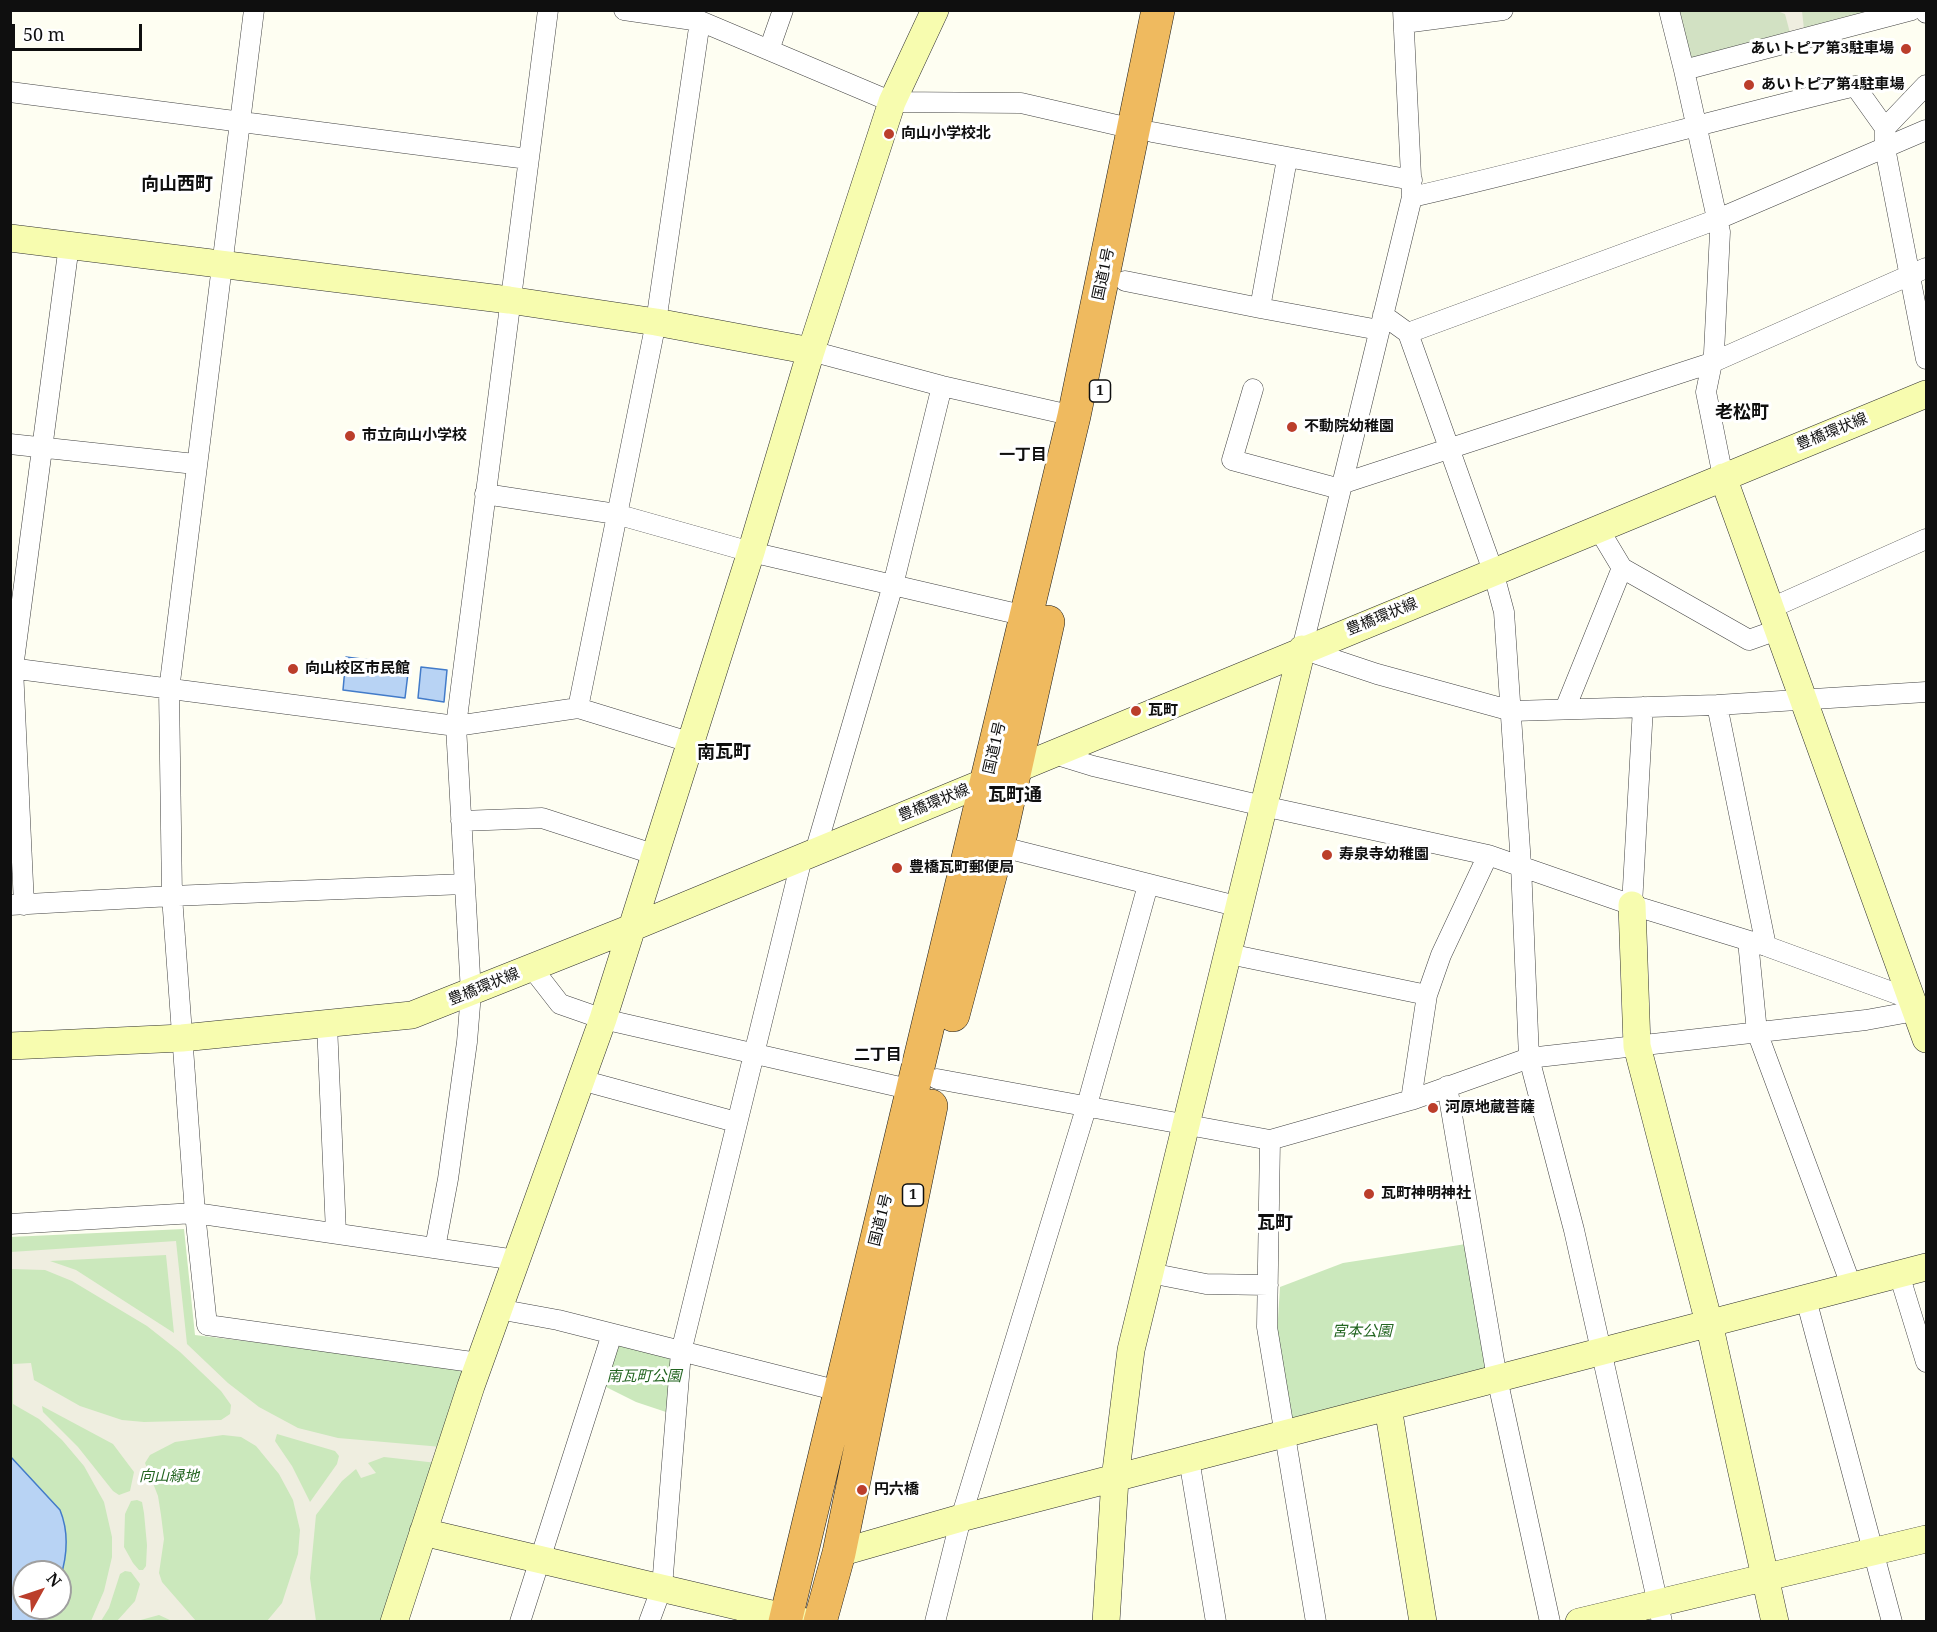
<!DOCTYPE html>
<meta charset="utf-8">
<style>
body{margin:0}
#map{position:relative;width:1937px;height:1632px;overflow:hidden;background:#fefef2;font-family:"Noto Serif",serif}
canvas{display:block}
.frame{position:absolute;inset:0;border:12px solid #0f0f0f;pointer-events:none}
.north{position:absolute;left:12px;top:1560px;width:60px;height:60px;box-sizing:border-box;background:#fff;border:2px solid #9f9f9f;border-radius:50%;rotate:50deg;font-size:16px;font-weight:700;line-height:24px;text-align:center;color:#0f0f0f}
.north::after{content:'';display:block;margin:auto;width:21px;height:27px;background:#bb3e2b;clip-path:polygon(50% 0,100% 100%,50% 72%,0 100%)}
.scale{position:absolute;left:12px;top:24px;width:130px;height:27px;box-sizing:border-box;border:3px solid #0f0f0f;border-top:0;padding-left:8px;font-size:18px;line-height:21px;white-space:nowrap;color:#0f0f0f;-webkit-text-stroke:4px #fff;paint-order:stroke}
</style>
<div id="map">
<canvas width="1937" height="1632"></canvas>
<div class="frame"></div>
<div class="north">N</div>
<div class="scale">50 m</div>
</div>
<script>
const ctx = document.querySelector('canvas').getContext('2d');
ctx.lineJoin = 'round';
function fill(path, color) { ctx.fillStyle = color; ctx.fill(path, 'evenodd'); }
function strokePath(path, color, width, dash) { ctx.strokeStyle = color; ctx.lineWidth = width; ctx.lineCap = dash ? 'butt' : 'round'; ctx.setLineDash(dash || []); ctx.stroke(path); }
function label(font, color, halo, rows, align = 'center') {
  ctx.font = font + ' "Noto Serif","Noto Sans JP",serif'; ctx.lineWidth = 6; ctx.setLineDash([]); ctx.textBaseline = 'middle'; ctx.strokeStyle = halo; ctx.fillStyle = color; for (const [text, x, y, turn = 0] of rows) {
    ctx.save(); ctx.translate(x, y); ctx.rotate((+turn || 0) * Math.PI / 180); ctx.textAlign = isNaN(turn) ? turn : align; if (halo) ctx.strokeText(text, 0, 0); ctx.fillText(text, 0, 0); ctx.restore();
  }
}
fill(new Path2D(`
 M 184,1229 L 195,1335 L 460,1367 L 464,1370 L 383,1621 L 11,1621 L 10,1237 ZM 24,1572 L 60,1572 L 60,1608 L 24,1608 Z
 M 1466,1244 L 1487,1372 L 1298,1423 L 1291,1417 L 1277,1335 L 1280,1287 L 1343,1263 Z
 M 617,1343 L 671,1358 L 669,1413 L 636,1402 L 602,1385 Z`), '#cbe8bc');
fill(new Path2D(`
 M 1674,11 L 1893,11 L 1692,63 Z`), '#d2e1c3');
fill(new Path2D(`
 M 1777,11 L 1802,11 L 1804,29 L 1790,33 L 1785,14 Z
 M 176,1241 L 187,1344 L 228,1383 L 259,1407 L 298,1428 L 338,1438 L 442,1447 L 437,1463 L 384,1457 L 368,1463 L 376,1473 L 361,1478 L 356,1469 L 342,1481 L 316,1515 L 310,1578 L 316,1621 L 267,1621 L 282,1603 L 298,1554 L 300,1530 L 293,1500 L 279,1474 L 256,1446 L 241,1437 L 223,1435 L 175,1442 L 150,1455 L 145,1463 L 158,1496 L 161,1515 L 164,1539 L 159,1573 L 162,1582 L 196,1621 L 172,1621 L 159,1615 L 137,1621 L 117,1621 L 135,1601 L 140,1584 L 131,1572 L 125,1571 L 120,1574 L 109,1608 L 101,1621 L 91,1621 L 104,1591 L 112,1557 L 112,1537 L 104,1502 L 84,1466 L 62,1440 L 39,1419 L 13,1404 L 13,1364 L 31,1363 L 34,1380 L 80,1406 L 122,1420 L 144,1422 L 221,1420 L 230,1414 L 231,1405 L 221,1391 L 180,1352 L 147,1326 L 72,1281 L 45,1270 L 11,1269 L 11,1252 ZM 166,1255 L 174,1333 L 76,1270 L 50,1261 ZM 42,1406 L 113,1444 L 134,1472 L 130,1491 L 119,1495 L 113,1491 L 78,1447 L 43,1412 ZM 277,1434 L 335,1451 L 339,1456 L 337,1464 L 310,1502 L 292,1466 L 275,1441 ZM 137,1500 L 142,1502 L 144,1513 L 147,1545 L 146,1566 L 143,1570 L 139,1570 L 133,1563 L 124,1547 L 125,1514 L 131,1501 Z`), '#efeee0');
const water = new Path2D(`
 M 346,657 L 409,665 L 405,698 L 343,690 Z
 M 421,667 L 447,670 L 444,702 L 418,698 Z
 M 10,1456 L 60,1510 C 69,1532 67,1557 60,1579 L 60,1572 L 24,1572 L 24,1608 L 48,1608 L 41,1621 L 11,1621 Z`);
fill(water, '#b8d3f4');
strokePath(water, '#427bc9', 1.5);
const street = new Path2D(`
 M 254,10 L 169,690 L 172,896 L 464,884
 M 624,10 L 700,21 L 892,102 L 1021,103 L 1134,129
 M 1403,10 L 1412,197 L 1302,649 L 1377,674 L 1512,711 L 1717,705 L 1926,692
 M 1669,10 L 1684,70 L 1912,10
 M 1926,10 L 1926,13
 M 1404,23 L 1503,10
 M 769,50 L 783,10
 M 1684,70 L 1720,232 L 1714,353 L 1706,392 L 1723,477
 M 10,92 L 528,159
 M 1885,128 L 1926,85
 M 1152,132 L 1412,180
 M 1412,197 C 1561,163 1707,122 1855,86 L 1885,128 L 1885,148 L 1926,359
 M 1125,281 L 1260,308 L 1287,159
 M 1260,308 L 1379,330
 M 1383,315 L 1408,333 L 1493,571 L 1504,612 L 1521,865 L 1529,1058 L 1574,1230 L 1662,1622
 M 1408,333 L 1718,219 L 1926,130
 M 811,351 L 942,386 L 1074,416
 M 1253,389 L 1232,460 L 1340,489
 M 10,444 L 195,464
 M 1341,484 L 1711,363 L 1926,268
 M 485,494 L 616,514 L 751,552 L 1026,616
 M 1598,528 L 1622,568
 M 1769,609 L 1926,539
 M 10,668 L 456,726 L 578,708 L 689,742
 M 1717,705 L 1766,946
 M 578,708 L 656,322 L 700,21
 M 1565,709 L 1622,568 L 1749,640 L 1777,630
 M 1054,754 L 1093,766 L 1263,806 L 1488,855 L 1632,905 L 1766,946 L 1911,999
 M 461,821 L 542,818 L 653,854
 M 998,846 L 1240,907
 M 815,852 L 893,585 L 942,386
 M 10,905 L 172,896 L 195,1213 L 207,1325 L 479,1363
 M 24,905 L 13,668 L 69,245
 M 1632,905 L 1643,707
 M 1748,941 L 1757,1032 L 1851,1285
 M 1229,954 L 1427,995
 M 532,968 L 560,1004 L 603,1019 L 913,1090
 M 327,1024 L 336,1233
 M 937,1079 L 1270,1140 L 1411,1100 L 1529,1058 L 1866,1020 L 1926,1009
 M 581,1080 L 736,1122
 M 1447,1086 L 1497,1378 L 1550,1622
 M 1411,1100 L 1427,995 L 1441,955 L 1488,855
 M 1270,1140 L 1267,1327 L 1316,1622
 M 10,1224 L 195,1213 L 516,1260
 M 435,1248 L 448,1179 L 467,1042 L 471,993 L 456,726 L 548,10
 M 1150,1273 L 1206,1284 L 1268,1285
 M 1899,1274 L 1926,1362
 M 1806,1299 L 1892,1622
 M 498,1309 L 558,1320 L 839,1391
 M 1189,1459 L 1216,1622
 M 520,1622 L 612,1334
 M 649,1622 L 662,1587 L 681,1352 L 802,858
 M 935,1622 L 961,1518 L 1087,1105 L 1148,885`);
const secondary = new Path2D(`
 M 10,238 L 509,300 L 656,322 L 811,351
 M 1723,477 L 1926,1039
 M 1632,905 L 1637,1046 L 1709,1323 L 1775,1622
 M 10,1046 L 182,1038 L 412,1015 L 631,928 L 1926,394
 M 1388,1407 L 1423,1622
 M 423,1532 L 805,1622
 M 839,1553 L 961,1518 L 1926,1267
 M 394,1622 L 471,1386 L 603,1019 L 751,552 L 811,351 L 892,102 L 935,10
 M 1106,1622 L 1115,1479 L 1131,1350 L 1302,649
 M 1579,1622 L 1926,1539`);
const highway = new Path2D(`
 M 953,1015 L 998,846 L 1048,622
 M 785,1622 L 1074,416 L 1158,10
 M 820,1622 L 839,1553 L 931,1106`);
strokePath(street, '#424242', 21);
strokePath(secondary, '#313131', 28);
strokePath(highway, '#202020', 34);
strokePath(street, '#fff', 20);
strokePath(secondary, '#f7fcaf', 27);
strokePath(highway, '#efba5f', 33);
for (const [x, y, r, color] of [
 [1906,49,6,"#bb3e2b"],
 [1749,85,6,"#bb3e2b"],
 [889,134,6,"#bb3e2b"],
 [1292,427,6,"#bb3e2b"],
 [350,436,6,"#bb3e2b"],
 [293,669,6,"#bb3e2b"],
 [1136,711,6,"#bb3e2b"],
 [1327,855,6,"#bb3e2b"],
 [897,868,6,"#bb3e2b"],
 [1433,1108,6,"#bb3e2b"],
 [1369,1194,6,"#bb3e2b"],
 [862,1490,6,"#bb3e2b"]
]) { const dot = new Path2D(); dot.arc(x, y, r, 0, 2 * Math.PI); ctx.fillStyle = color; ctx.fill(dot); strokePath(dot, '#fff', 2); }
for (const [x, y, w] of [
 [1100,391,21],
 [913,1195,21]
]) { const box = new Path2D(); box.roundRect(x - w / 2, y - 11, w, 22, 4.5); ctx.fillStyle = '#fff'; ctx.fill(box); strokePath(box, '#0f0f0f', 1.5); }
label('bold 14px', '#0f0f0f', null, [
 ["1",1100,391],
 ["1",913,1195]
]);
label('bold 15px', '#0f0f0f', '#fff', [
 ["あいトピア第3駐車場",1894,49,"right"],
 ["あいトピア第4駐車場",1761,85],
 ["向山小学校北",901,134],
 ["不動院幼稚園",1304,427],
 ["市立向山小学校",362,436],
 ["向山校区市民館",305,669],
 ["瓦町",1148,711],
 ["寿泉寺幼稚園",1339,855],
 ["豊橋瓦町郵便局",909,868],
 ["河原地蔵菩薩",1445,1108],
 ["瓦町神明神社",1381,1194],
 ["円六橋",874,1490]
], 'left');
label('15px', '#0f0f0f', '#fff', [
 ["国道1号",1104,274,-78],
 ["豊橋環状線",1832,432,-22],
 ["豊橋環状線",1382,617,-22],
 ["国道1号",995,748,-77],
 ["豊橋環状線",934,803,-22],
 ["豊橋環状線",484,987,-22],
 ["国道1号",881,1220,-76]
]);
label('italic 15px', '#236521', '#fff', [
 ["宮本公園",1362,1332],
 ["南瓦町公園",644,1377],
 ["向山緑地",169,1477]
]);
label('bold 16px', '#0f0f0f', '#fff', [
 ["一丁目",1023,455],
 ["二丁目",878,1055]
]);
label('bold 18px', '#0f0f0f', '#fff', [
 ["向山西町",177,185],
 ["老松町",1742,413],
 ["南瓦町",724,753],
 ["瓦町通",1015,796],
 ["瓦町",1275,1224]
]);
</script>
